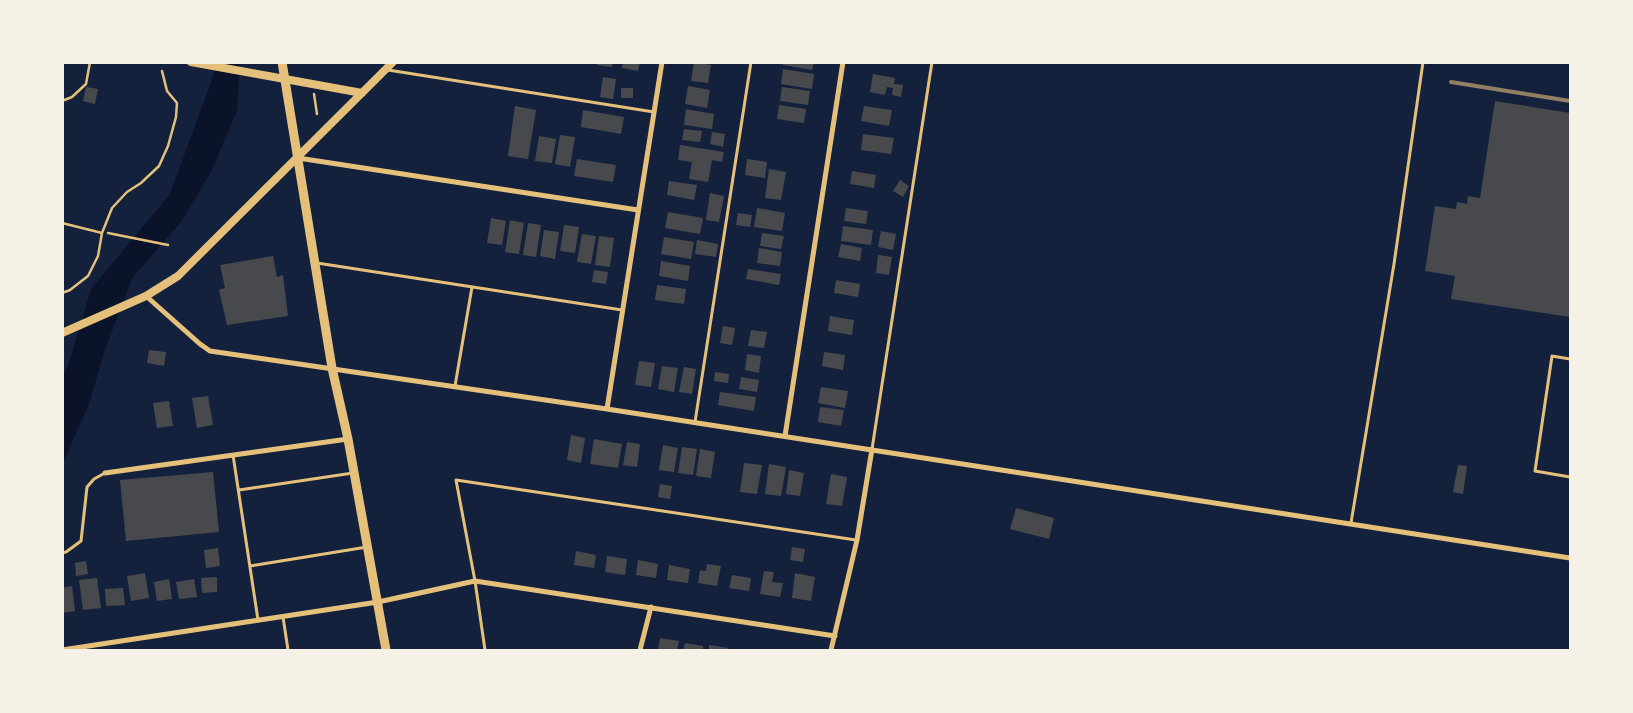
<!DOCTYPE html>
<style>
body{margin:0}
#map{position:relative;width:1633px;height:713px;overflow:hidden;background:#14213d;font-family:"IBM Plex Sans",sans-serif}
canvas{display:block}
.frame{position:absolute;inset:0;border:64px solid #f6f1e7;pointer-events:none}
</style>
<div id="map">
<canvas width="1633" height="713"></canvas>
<div class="frame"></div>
</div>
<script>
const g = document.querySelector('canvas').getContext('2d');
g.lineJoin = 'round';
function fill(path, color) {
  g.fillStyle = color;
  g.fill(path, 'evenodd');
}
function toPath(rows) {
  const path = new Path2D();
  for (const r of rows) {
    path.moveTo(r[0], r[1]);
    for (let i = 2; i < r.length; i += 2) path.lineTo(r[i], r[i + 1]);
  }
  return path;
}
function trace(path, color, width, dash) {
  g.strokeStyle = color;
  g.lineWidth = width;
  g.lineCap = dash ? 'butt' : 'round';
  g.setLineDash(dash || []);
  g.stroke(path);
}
const water = toPath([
 [217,63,240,63,237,111,212,170,182,221,132,278,105,350,89,404,63,463,63,375,68,366,91,289,170,194,211,82]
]);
const building = toPath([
 [597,62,613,62,612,67,597,65],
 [623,62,640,62,638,71,622,68],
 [694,62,711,65,708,83,691,81],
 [783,62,814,62,812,70,783,65],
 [783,69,814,74,812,89,781,84],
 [873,74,895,78,894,84,903,85,901,97,892,95,893,88,887,87,885,95,870,92],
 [603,77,616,79,613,99,600,97],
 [688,86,710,90,707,108,685,104],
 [86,87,98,89,95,104,83,101],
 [782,87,810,91,808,105,780,101],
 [621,88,633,88,633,98,621,98],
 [1495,101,1570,113,1570,317,1451,299,1455,276,1425,271,1435,206,1456,209,1457,202,1467,204,1468,196,1480,198],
 [779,105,806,109,804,123,777,119],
 [515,106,536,110,528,159,508,156],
 [864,106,892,110,889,126,861,121],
 [686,109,714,114,712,129,684,125],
 [583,110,624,117,621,134,581,127],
 [684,129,702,131,700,142,682,140],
 [712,132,725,134,723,147,710,144],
 [863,134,894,138,891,154,861,150],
 [560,135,575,137,570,167,555,164],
 [539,136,556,139,552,163,535,161],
 [680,145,724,152,722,162,712,160,708,182,689,179,692,162,678,160],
 [577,159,616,165,613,182,574,176],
 [747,159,767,162,765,178,745,175],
 [769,169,786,172,781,200,765,198],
 [852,171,876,175,874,188,850,184],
 [900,180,909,186,903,197,893,191],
 [669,181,697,185,694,200,667,195],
 [710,193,724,196,719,222,706,220],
 [757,208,785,213,782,231,754,227],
 [846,208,868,211,866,224,844,221],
 [668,212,703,218,700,234,665,228],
 [738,213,752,215,750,227,736,225],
 [491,218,506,221,502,245,487,243],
 [510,220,524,223,519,254,505,252],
 [528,223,541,225,536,257,523,255],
 [564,225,579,227,575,253,560,251],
 [843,226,873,230,871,245,841,241],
 [544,230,559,232,555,259,540,256],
 [881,231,896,234,893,250,878,247],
 [762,233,784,236,781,249,760,246],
 [582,234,596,236,591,264,577,262],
 [599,236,614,238,610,267,595,265],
 [664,237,694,242,691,259,661,254],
 [697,240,718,244,716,257,695,254],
 [841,244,862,248,860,261,838,257],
 [759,248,782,252,780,266,757,263],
 [878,255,892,257,889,275,876,273],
 [273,256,277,277,283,275,288,316,227,325,219,290,225,288,220,265],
 [661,261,690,266,688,281,659,276],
 [748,269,781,274,779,285,746,279],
 [594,270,608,272,606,284,592,282],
 [836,280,860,284,858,297,834,293],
 [657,285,686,289,684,304,655,300],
 [830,316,854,320,852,335,828,331],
 [723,326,735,328,732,345,720,343],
 [751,330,767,332,764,348,748,346],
 [149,350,166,352,164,366,147,363],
 [824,352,845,355,843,370,822,366],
 [747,354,761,356,759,373,745,370],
 [639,361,655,363,651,387,635,385],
 [662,366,678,368,674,392,658,389],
 [684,367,696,369,692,394,679,392],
 [715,372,729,374,728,383,714,381],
 [741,377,759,380,757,392,739,389],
 [821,387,848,391,845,408,818,403],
 [720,392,756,397,754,411,718,405],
 [208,396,213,425,197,428,192,398],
 [169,401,173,426,157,428,153,403],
 [820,407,844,410,841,426,818,422],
 [571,435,585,438,581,463,567,460],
 [594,439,622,444,618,468,590,464],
 [627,442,640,444,637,467,623,465],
 [663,445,678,448,674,472,659,470],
 [682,447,697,449,693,475,678,473],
 [700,449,715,452,711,478,696,476],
 [744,463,762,465,757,494,740,492],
 [769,464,786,467,781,496,765,494],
 [1458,465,1467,466,1463,494,1453,492],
 [789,470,804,473,800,496,786,494],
 [213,472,219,532,126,541,120,480],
 [831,474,847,477,842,506,826,504],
 [660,484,672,486,670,499,658,497],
 [1016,508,1054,518,1049,539,1010,529],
 [792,547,805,549,803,562,790,560],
 [218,548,220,566,206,568,204,550],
 [576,551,596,555,594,568,574,565],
 [607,556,627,559,625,575,605,572],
 [638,560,658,564,656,578,636,575],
 [86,561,88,574,76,576,75,563],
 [707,564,721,566,717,586,698,583,700,570,706,571],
 [669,565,690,569,688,583,667,580],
 [764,571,774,572,772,582,783,583,780,597,760,594],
 [145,573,149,598,131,601,127,576],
 [795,573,815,577,811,601,792,598],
 [732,575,751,578,749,591,729,588],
 [217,577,217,592,202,593,201,578],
 [97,578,101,608,83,610,79,580],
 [169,579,172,599,157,601,154,582],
 [194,579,197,597,179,599,176,582],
 [72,586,75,611,62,613,62,588],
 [123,588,125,605,106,606,105,589],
 [660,638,679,641,677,650,658,650],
 [685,643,703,646,703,650,683,650],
 [709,645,728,648,727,650,709,650]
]);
const path = toPath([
 [314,94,317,114],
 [62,101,72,97,86,84,90,62],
 [62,223,102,233],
 [108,233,168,245],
 [62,293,70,290,88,276,98,256,102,233,112,208,127,192,141,183,159,166,168,146,176,117,177,103,167,91,162,71]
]);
const service = toPath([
 [388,70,654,112],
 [317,263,622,310],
 [1570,359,1552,356,1535,471,1570,477],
 [455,386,472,287],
 [695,422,751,62],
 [872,449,932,62],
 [233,455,258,620],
 [239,490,353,473],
 [1351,523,1394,264,1423,62],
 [62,553,66,552,81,541,87,487,94,479,105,473],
 [250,566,367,547],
 [283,617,288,650],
 [485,650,475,581,456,480,856,540]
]);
const minor = toPath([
 [298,158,638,210],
 [146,296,200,344,210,351,607,409,1570,558],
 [607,409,662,62],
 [785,436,843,62],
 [105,473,348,439],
 [62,650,378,602,475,581,835,636],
 [640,650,651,607],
 [831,650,857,540,872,449]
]);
const tertiary = toPath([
 [191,62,362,93],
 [62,333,146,296,178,276,393,62]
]);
const secondary = toPath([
 [282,62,332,368,348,439,386,650]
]);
const rail = toPath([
 [1451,82,1570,101]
]);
fill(water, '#0b132b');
fill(building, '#48494c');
trace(path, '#e5c07b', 2.5);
trace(service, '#e5c07b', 3);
trace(minor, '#e5c07b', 5);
trace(tertiary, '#e5c07b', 8);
trace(secondary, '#e5c07b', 9);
trace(rail, '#918062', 4);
</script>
